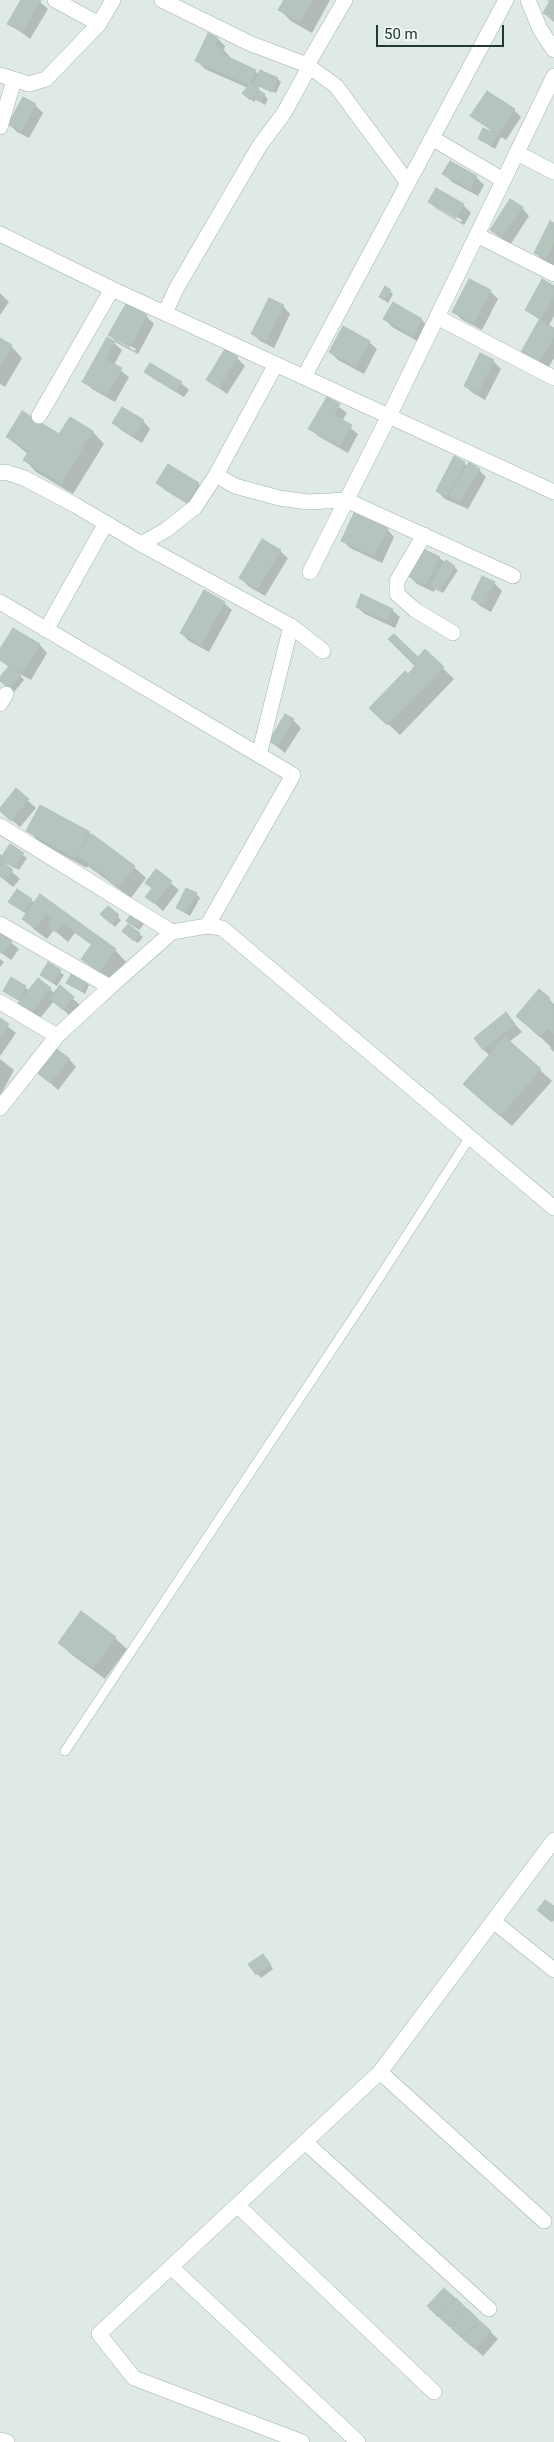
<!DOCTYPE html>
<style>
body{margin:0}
#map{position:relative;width:554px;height:2442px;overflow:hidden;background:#dfeae4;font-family:Roboto,sans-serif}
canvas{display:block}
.scale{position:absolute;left:376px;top:25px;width:128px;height:22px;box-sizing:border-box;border:2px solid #213931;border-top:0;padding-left:6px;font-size:15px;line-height:18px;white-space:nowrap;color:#213931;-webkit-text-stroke:4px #eff7f2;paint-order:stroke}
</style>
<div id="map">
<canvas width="554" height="2442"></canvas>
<div class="scale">50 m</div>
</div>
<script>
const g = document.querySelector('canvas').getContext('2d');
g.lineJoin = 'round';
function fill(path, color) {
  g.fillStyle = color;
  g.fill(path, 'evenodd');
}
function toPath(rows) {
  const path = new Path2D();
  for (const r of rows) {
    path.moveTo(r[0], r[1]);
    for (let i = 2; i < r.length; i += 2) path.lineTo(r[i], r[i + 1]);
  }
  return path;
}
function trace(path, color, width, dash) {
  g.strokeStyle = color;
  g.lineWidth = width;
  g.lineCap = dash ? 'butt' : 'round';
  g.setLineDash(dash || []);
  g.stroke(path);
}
const shadow = toPath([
 [22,0,38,0,48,9,30,39,9,23],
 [285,0,330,0,312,33,291,21,280,10],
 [548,0,554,0,554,22,544,13,550,3],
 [218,39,225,46,224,50,231,58,230,60,255,71,259,75,277,79,281,82,276,93,259,85,258,89,268,99,265,105,256,99,254,102,248,97,248,88,205,69,197,61],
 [35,105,43,113,29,138,17,132,9,124],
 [514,110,521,117,506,140,501,137,495,149,479,139,492,131,472,116],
 [444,174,476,177,484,185,478,196,452,182],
 [436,190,463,205,471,213,464,225,437,209,430,202],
 [437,205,462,220,461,222,437,208],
 [522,208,529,216,510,245,491,230],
 [554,224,554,266,543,260,535,253],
 [554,288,554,316,548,327,554,330,554,358,547,370,530,360,522,352,540,320,527,310],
 [390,291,393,294,388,303,381,297],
 [490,291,498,299,482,330,461,319,454,311],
 [0,293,9,302,0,315],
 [393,304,422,320,429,328,421,343,392,327,385,319],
 [283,306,290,314,274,348,260,341,253,334],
 [146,316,154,324,138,354,117,343,109,335],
 [117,339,136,349,135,351,117,341],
 [0,340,11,346,22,358,5,387,0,384],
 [369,342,377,349,364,374,338,360,330,352],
 [114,343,122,350,114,365,129,377,115,402,92,389,84,381],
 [481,355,493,361,501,369,485,400,473,393,465,386],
 [237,358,245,366,227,394,208,380],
 [146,372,181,383,189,390,184,397,154,379],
 [327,398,347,413,342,421,358,434,348,453,318,436,310,428],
 [71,419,93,432,104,444,73,494,36,472,25,460,28,454,7,437,60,436],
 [143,421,150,429,142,443,121,430,114,423],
 [455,458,468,466,479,470,486,477,468,509,445,499,437,491],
 [168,465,198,484,206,492,195,509,165,490,157,483],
 [387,529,394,537,382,563,350,548,342,540],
 [280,551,288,558,265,596,248,586,241,578],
 [439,558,458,570,443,593,435,588,434,592,417,584,409,576],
 [494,583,502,591,491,612,480,606,472,598],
 [224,603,232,610,209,652,189,641,181,633],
 [357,607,392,610,400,617,395,628,365,614],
 [13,629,40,645,47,653,31,680,18,673,24,680,14,692,0,680,9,667,0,660,0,652],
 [425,651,454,679,400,735,371,708,417,666,418,659],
 [293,720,301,728,285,753,270,741],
 [16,790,36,808,20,827,8,817],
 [28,830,89,833,134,867,146,878,131,898,88,866,87,868,39,842],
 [10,846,27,858,19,870,6,862,4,865,20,879,13,887,0,876,0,854,3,857],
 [156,871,179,890,163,911,147,897,153,889],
 [17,890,35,903,40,896,115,950,126,962,111,982,83,959,93,946,75,933,68,942,54,930,47,939,35,930,24,919,27,914,13,905],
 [196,894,200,898,190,916,177,908],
 [108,907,121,920,115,927,102,914],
 [140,921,144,924,139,930,131,924],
 [0,934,19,949,11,960,0,952],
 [139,934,143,937,138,943,127,935],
 [0,959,4,962,0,967],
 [48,964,64,975,57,986,41,975],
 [12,978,30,991,50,989,54,993,60,987,81,1006,71,1017,54,1001,37,1022,21,1002,4,991],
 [86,982,89,985,85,994,68,983],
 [540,991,554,1004,554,1052,550,1048,551,1047,518,1016],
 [506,1014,522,1032,509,1042,552,1081,512,1126,476,1095,490,1056,483,1049],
 [0,1020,16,1033,0,1056],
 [0,1059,14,1070,1,1094,0,1093],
 [69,1059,76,1067,58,1090,37,1071],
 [115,1638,127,1649,105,1679,71,1654,59,1643],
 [266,1959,273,1969,261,1978,250,1964],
 [444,2289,498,2339,483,2356,436,2314]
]);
const building = toPath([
 [21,0,41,0,22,32,7,24,21,0],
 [284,0,313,0,300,22,278,10,284,0],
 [548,0,554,0,554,19,543,13,550,1,548,0],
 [208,33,218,38,215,45,224,49,222,54,256,70,249,85,195,61,208,33],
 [260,70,278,78,272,92,254,84,260,70],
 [251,83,259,89,250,100,242,93,251,83],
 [258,90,265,94,261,102,254,99,258,90],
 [487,91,515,109,498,134,470,116,487,91],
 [23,97,36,104,21,132,8,124,23,97],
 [483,128,497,134,492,146,478,139,483,128],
 [450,161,477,176,470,189,442,174,450,161],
 [436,188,464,204,456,218,428,202,436,188],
 [510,199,523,207,502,238,490,230,510,199],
 [550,221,554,223,554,243,546,259,534,253,550,221],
 [469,279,491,290,474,323,452,312,469,279],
 [542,279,554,286,554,295,541,319,525,310,542,279],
 [385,286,391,290,384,300,379,297,385,286],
 [269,298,284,305,266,341,251,334,269,298],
 [393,302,422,319,413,336,383,319,393,302],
 [126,304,147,315,130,347,108,335,126,304],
 [539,320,554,328,554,337,539,363,521,352,539,320],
 [343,326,370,341,356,367,329,352,343,326],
 [107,337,115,342,105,359,122,368,107,395,82,382,107,337],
 [0,338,12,345,0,365,0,338],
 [225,349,238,357,219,388,206,380,225,349],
 [480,353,494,360,478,393,464,386,480,353],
 [150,363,182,382,176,391,144,372,150,363],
 [327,397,340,404,334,415,352,425,340,446,308,429,327,397],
 [122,407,144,420,134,436,112,423,122,407],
 [22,411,59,434,70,417,93,431,61,483,23,460,29,451,6,437,22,411],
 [454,456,465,462,447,497,436,491,454,456],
 [469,462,480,469,460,502,449,496,469,462],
 [168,464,199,483,187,503,156,483,168,464],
 [354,513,388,528,374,556,341,541,354,513],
 [262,539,281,550,257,589,239,578,262,539],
 [421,548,440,557,426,585,408,576,421,548],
 [446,560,455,566,439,591,430,585,446,560],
 [482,576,495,582,483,605,471,599,482,576],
 [204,590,225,602,201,645,180,633,204,590],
 [361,594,393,609,387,621,356,607,361,594],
 [13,628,40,644,23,673,0,660,0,649,13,628],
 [394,634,418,657,425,649,444,667,387,725,369,708,405,671,408,674,415,666,388,639,394,634],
 [9,666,21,675,10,689,0,681,0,677,9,666],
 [285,714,294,719,277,746,269,741,285,714],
 [16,788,29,799,11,821,0,811,0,808,16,788],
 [40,805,90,832,75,858,26,831,40,805],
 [92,834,135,866,119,887,77,855,92,834],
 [10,844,24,853,15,868,0,859,10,844],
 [0,859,13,870,5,880,0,876,0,859],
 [156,869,172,881,155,904,145,897,152,888,145,883,156,869],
 [186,888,197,893,186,913,176,908,186,888],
 [17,889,32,899,24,912,8,902,17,889],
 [40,894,116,949,99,972,81,959,92,944,63,923,56,932,48,926,53,918,47,913,35,928,22,919,40,894],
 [108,906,119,915,111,924,100,914,108,906],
 [132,913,141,920,135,927,126,921,132,913],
 [128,924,140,933,134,941,122,931,128,924],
 [0,932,12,941,3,954,0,952,0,932],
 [48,962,61,970,53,983,40,975,48,962],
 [72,973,87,981,81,991,66,983,72,973],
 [11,977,26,986,18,1000,3,991,11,977],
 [38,978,51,988,29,1016,16,1006,38,978],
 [60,985,74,997,63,1010,49,998,60,985],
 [539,989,550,998,548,1001,554,1006,554,1034,548,1028,540,1037,516,1016,539,989],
 [506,1012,515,1024,483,1050,474,1038,506,1012],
 [0,1018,9,1024,0,1037,0,1018],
 [505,1037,541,1069,500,1116,463,1084,505,1037],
 [54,1047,70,1059,50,1083,35,1071,54,1047],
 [81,1611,116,1637,93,1668,58,1643,81,1611],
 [545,1900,554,1906,554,1919,552,1922,537,1910,545,1900],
 [263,1954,271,1965,256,1975,248,1964,263,1954],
 [444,2288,455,2298,438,2317,427,2306,444,2288],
 [456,2298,467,2309,450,2327,439,2317,456,2298],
 [468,2309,479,2320,462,2338,451,2328,468,2309],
 [480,2321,491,2331,475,2349,463,2339,480,2321]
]);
const lane = toPath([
 [65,1751,361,1306,470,1137]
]);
const street = toPath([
 [55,0,99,24],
 [162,0,249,43,307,65,336,86,408,183],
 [528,0,540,29,554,50],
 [0,75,29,84,46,79,99,24,113,0],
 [0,127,14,80],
 [432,138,503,180],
 [517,153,554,172],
 [0,234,112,289,554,492],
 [477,235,554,274],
 [165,313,176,289,260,145,284,113,306,73,307,65,345,0],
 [437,317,554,378],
 [304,377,506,0],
 [39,416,112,289],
 [0,473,5,472,24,478,75,505,141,544,291,626,323,651],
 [216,475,235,486,279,498,308,502,346,500,513,576],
 [424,535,397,581,397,594,415,610,453,633],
 [141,544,166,530,195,507,216,475,276,364],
 [310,572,389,416,554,76],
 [0,602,293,775,207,926,172,932,0,826],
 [46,630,106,523],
 [0,704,6,694],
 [259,755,291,626],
 [0,924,110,987,172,932],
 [207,926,222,928,554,1208],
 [0,1002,57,1036],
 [0,1108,57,1036,110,987],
 [493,1921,554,1970],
 [380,2072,544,2221],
 [305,2142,489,2309],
 [237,2205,434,2392],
 [171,2267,358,2442],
 [0,2440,7,2442],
 [302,2442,134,2378,99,2334,380,2072,554,1840]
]);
fill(shadow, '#0003');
fill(building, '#b5c4bd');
trace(building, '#b2c3bb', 1);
trace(lane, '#a2b1ab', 10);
trace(street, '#a2b1ab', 16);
trace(lane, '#fff', 9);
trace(street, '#fff', 15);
</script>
